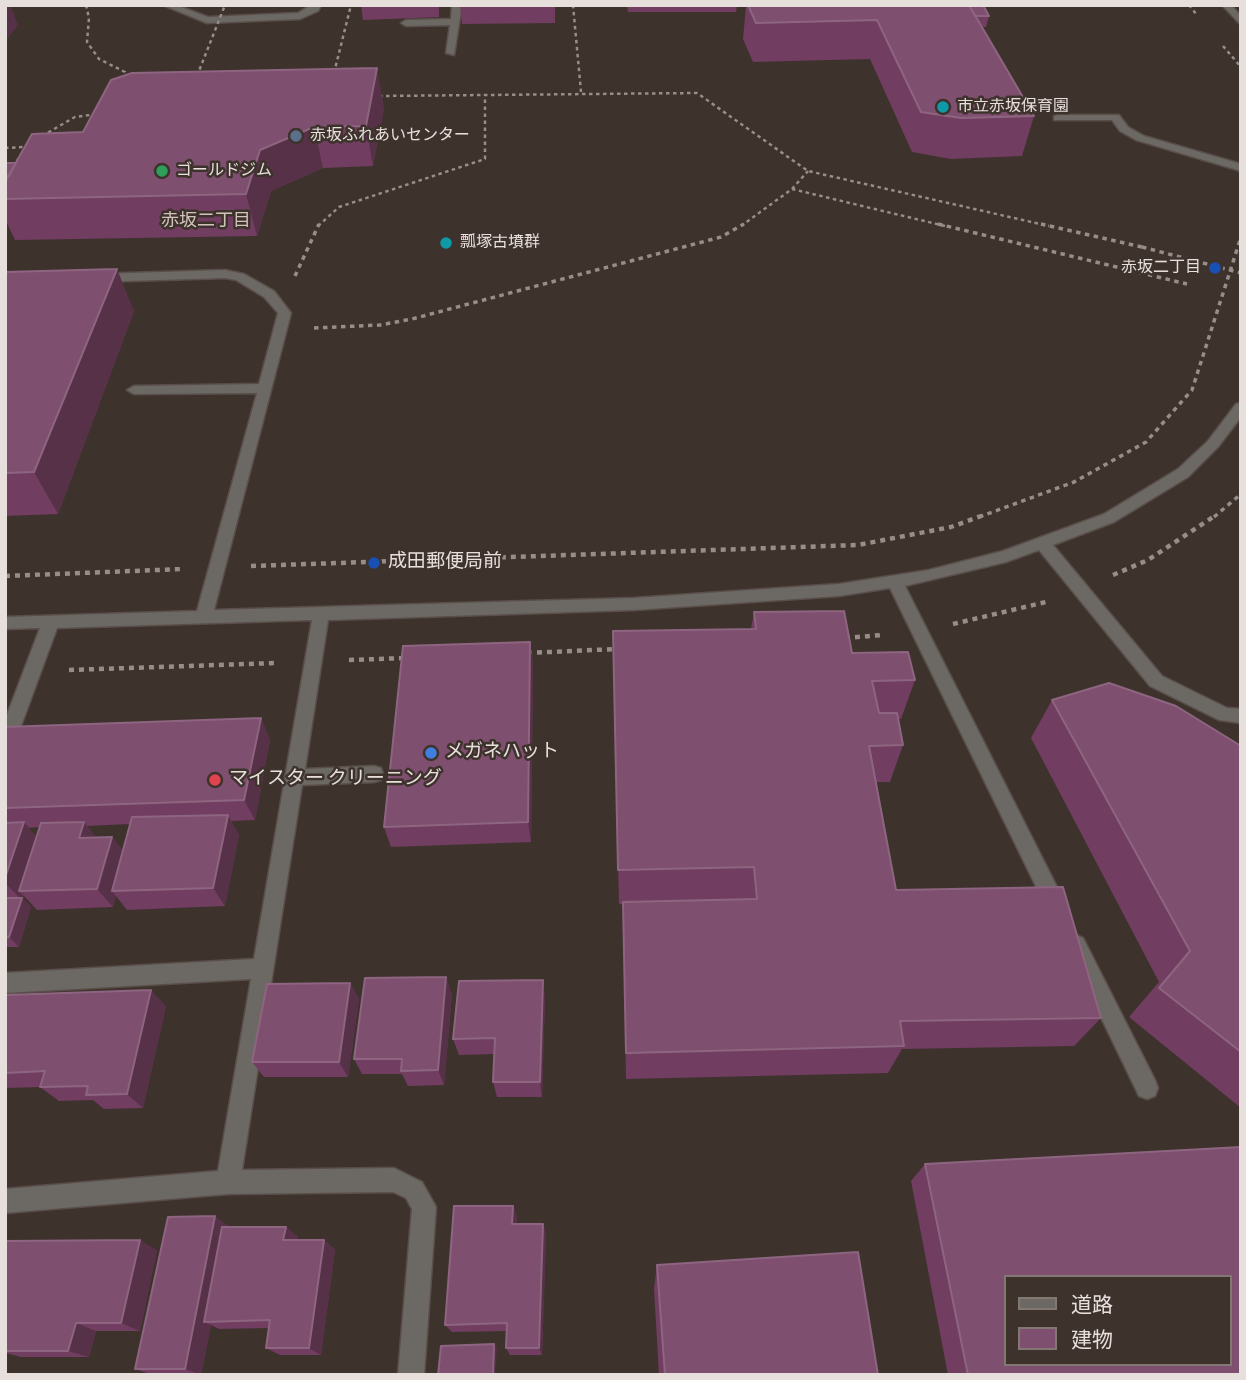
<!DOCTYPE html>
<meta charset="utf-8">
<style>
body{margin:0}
#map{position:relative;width:1246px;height:1380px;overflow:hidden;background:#3e322d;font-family:"Source Sans 3","Noto Sans JP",sans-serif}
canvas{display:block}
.frame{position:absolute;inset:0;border:7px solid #e7dfdc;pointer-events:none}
.legend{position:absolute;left:1004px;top:1275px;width:228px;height:91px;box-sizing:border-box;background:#3e322d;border:2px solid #827773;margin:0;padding:9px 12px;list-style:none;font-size:21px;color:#e7dfdc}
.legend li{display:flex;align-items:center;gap:14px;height:35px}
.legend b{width:35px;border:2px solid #827773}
</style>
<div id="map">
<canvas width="1246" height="1380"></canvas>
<div class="frame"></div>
<ul class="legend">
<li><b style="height:9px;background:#6c6863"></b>道路</li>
<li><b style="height:19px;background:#7e4f6e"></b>建物</li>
</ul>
</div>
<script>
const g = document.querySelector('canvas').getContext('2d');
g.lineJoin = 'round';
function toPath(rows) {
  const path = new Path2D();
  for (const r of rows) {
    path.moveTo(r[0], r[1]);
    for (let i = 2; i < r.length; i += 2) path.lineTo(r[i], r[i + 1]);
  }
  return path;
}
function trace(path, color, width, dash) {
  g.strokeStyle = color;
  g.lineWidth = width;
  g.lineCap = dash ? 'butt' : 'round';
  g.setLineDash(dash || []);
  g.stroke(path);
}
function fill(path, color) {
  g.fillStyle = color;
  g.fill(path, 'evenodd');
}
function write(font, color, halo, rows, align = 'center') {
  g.font = font + ' "Source Sans 3","Noto Sans JP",sans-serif';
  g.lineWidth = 5;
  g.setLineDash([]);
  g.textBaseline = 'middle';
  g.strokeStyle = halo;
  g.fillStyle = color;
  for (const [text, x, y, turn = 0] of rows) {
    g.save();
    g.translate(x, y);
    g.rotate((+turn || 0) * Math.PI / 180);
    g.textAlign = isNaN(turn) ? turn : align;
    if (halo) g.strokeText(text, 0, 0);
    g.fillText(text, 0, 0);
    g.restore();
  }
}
const pathFar2 = toPath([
 [86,5,89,18,87,42,99,59,125,72,126,78],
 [573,5,581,92],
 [1189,5,1197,15],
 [1223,46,1241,67],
 [334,73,351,5],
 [379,96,697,93,808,171,1049,226],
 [42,136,75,117,98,114],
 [5,148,24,147],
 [5,178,29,144],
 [792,189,945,226],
 [318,226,339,207,485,159,485,94],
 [741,226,792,189,808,171]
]);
const pathFar1 = toPath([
 [938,224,1187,284],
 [1041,224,1142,247],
 [295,276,319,224],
 [314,328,380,325,412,319,721,237,744,224],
 [979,517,1074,482,1146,442,1192,390,1241,237],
 [1214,517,1241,494]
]);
const path = toPath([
 [251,566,858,545,951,527,984,515],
 [1113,575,1148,560,1216,515],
 [5,576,183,569],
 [953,624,1046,602],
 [845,638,882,635],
 [527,653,616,649],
 [349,660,407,658],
 [69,670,277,663]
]);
const minor = toPath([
 [163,5,176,5,208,17,298,13,311,5,321,5,318,11,300,19,207,23,163,5],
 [452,5,462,5,454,55,446,53,450,25,406,26,401,23,406,20,451,19,452,5],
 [1222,5,1231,5,1241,16,1241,25,1222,5],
 [1058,115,1119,115,1128,127,1144,136,1241,164,1241,171,1136,140,1120,131,1112,120,1054,120,1054,116,1058,115],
 [225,270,244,274,274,291,291,313,214,610,634,598,839,584,929,570,1003,551,1104,514,1178,469,1208,441,1236,404,1241,403,1241,417,1218,447,1188,477,1114,522,1053,545,1162,676,1227,708,1241,709,1241,723,1219,720,1150,686,1039,550,1006,562,905,586,1064,901,1067,908,1064,915,1057,917,1050,915,890,588,839,596,634,610,328,620,305,769,374,766,381,768,383,774,381,780,374,782,302,785,242,1170,394,1168,422,1182,436,1207,424,1375,398,1375,412,1209,406,1198,393,1192,228,1194,5,1213,5,1189,218,1171,251,979,5,993,5,973,254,959,312,620,57,628,21,726,18,731,12,733,6,731,5,720,40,628,5,629,5,617,197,611,257,393,134,394,127,390,134,386,259,384,278,313,264,297,236,280,225,278,96,282,90,278,96,274,225,270],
 [1076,935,1083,938,1155,1080,1158,1088,1155,1096,1147,1099,1139,1096,1066,945,1069,938,1076,935]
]);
const pathBridgeFar1 = toPath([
 [197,76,225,5]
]);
const pathBridge = toPath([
 [1142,247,1241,273]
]);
const wall = toPath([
 [361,5,439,5,439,17,363,20],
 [460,5,555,5,555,23,462,24],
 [627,5,737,5,736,12,628,12],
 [740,5,983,5,989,16,986,27,981,27,1034,116,1022,156,951,159,912,152,870,59,753,62,743,39,746,6],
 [384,108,373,166,323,168,271,191,257,236,15,240,5,219,5,163,16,163,83,132],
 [5,272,134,311,58,514,5,516],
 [754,612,915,680,901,719,898,719,903,745,890,782,876,782,896,890,1101,1018,1074,1046,902,1049,888,1073,626,1079,623,904,619,904,613,631,751,629],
 [530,642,533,664,531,842,391,847,384,827],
 [1052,700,1241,746,1241,1108,1129,1017,1159,982,1031,738],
 [261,718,270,740,255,820,231,821,239,835,225,906,127,910,116,896,113,907,37,910,24,896,23,899,31,907,19,947,5,947,5,727],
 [130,824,123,851,112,837,96,838,87,826],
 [39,827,36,837,28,828],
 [350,983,359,999,348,1077,264,1077,252,1062],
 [452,994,444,1085,408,1086,402,1074,362,1074,354,1059],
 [6,995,166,1006,143,1108,104,1109,93,1100,59,1101,40,1087,5,1088],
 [545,996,542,1097,497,1097,493,1082,495,1054,459,1055,453,1039],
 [925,1164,1241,1375,948,1375,911,1181],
 [513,1206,517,1217,516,1224,543,1224,546,1234,542,1355,510,1355,506,1348,507,1331,452,1332,445,1325],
 [229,1227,286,1227,298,1237,297,1240,324,1240,335,1250,321,1355,280,1355,266,1348,269,1328,219,1329,211,1325,201,1375,153,1375,135,1369],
 [5,1241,157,1250,140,1331,96,1331,89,1357,21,1357,5,1353],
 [657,1265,878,1375,659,1375,654,1289]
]);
const shadedWall = toPath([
 [5,5,10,5,18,25,5,42],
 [377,68,384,108,373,166,366,126],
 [314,127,323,168,271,191,257,236,246,194,260,150],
 [117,269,134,311,58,514,34,472],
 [530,642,533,664,531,842,528,822],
 [261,718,270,740,255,820,244,800],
 [228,815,239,835,225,906,213,888],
 [24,822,41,842,19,891,24,896,23,899,31,907,19,947,9,937,21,899,5,883,5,878],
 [84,822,99,841,79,838],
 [112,837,127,856,112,891,116,896,113,907,97,889],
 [446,977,452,994,444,1085,438,1070],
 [543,980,545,996,542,1097,540,1082],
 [350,983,359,999,348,1077,339,1062],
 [151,990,166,1006,143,1108,127,1094],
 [513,1206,517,1217,516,1234,512,1224],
 [215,1216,230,1227,204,1322,211,1325,201,1375,185,1369],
 [543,1224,546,1234,542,1355,539,1348],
 [286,1227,298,1237,296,1250,283,1240],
 [140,1240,157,1250,140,1331,121,1323],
 [324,1240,335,1250,321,1355,309,1348],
 [76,1323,96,1331,89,1357,68,1351],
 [494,1344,497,1347,495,1375,493,1375]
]);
const building = toPath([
 [748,5,969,5,1034,116,961,118,921,112,877,20,756,23,748,5],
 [969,5,983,5,989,16,975,16,969,5],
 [377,68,366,126,314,127,260,150,246,194,5,199,5,182,32,134,83,132,111,80,132,73,377,68],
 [5,163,16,163,9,176,5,176,5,163],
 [117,269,34,472,5,473,5,272,117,269],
 [844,611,852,653,908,652,915,680,872,681,879,713,897,713,903,745,869,746,896,890,1063,887,1101,1018,900,1021,904,1046,626,1053,623,902,757,899,754,867,618,870,613,631,756,629,754,612,844,611],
 [530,642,528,822,384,827,403,646,530,642],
 [1109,683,1176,706,1241,746,1241,1052,1159,988,1190,951,1052,700,1109,683],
 [261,718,244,800,5,808,5,727,261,718],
 [228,815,213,888,112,891,132,817,228,815],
 [24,822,5,878,5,823,24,822],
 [84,822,79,838,112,837,97,889,19,891,41,823,84,822],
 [5,898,22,898,9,937,5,938,5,898],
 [446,977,438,1070,401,1071,402,1059,354,1059,365,978,446,977],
 [543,980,540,1082,493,1082,495,1038,453,1039,459,981,543,980],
 [350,983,339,1062,252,1062,267,984,350,983],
 [151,990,127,1094,86,1095,88,1086,40,1087,45,1071,5,1073,6,995,151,990],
 [1241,1147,1241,1375,968,1375,925,1164,1241,1147],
 [1006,1277,1230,1277,1230,1364,1006,1364,1006,1277],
 [454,1206,513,1206,512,1224,543,1224,539,1348,506,1348,507,1323,445,1325,454,1206],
 [215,1216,185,1369,135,1369,168,1217,215,1216],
 [222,1227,286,1227,283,1240,324,1240,309,1348,266,1348,270,1320,204,1322,222,1227],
 [140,1240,121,1323,76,1323,68,1351,5,1351,5,1241,140,1240],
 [858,1252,878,1375,665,1375,657,1265,858,1252],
 [494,1344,493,1375,438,1375,441,1346,494,1344]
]);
const markers = [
 [943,107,7,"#0f9aa8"],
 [296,136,7,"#5c6f8a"],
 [162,171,7,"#2e9e5b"],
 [446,243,7,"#0f9aa8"],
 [1215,268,7,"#1a4fb4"],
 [374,563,7,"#1a4fb4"],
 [431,753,7,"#3f7fe0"],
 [215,780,7,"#e0444e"]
];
const farPoinames = [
 ["市立赤坂保育園",957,107],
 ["赤坂ふれあいセンター",310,136],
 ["ゴールドジム",176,171],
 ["瓢塚古墳群",460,243],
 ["赤坂二丁目",1201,268,"right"]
];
const farNeighbourhoodnames = [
 ["赤坂二丁目",206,222]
];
const poiNames = [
 ["成田郵便局前",388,563],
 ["メガネハット",445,753],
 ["マイスター クリーニング",229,780]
];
trace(minor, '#594e49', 3);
trace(pathFar2, '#978d89', 2.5, [3.5, 3.5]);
trace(pathFar1, '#978d89', 3.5, [4.5, 4.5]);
trace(path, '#978d89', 4.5, [5, 5]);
fill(minor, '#6c6863');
trace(pathBridgeFar1, '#978d89', 2.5, [3.5, 3.5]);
trace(pathBridge, '#978d89', 3.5, [4.5, 4.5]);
fill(wall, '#713d61');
fill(shadedWall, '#573147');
fill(building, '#7e4f6e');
trace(building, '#8e6580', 2);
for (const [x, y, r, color] of markers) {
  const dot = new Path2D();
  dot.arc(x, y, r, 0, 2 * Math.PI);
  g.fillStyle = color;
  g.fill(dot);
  trace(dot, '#3e322d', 2.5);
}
write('16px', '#e7dfdc', '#3e322d', farPoinames, 'left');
write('18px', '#d2c2bc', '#3e322d', farNeighbourhoodnames);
write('19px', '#e7dfdc', '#3e322d', poiNames, 'left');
</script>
